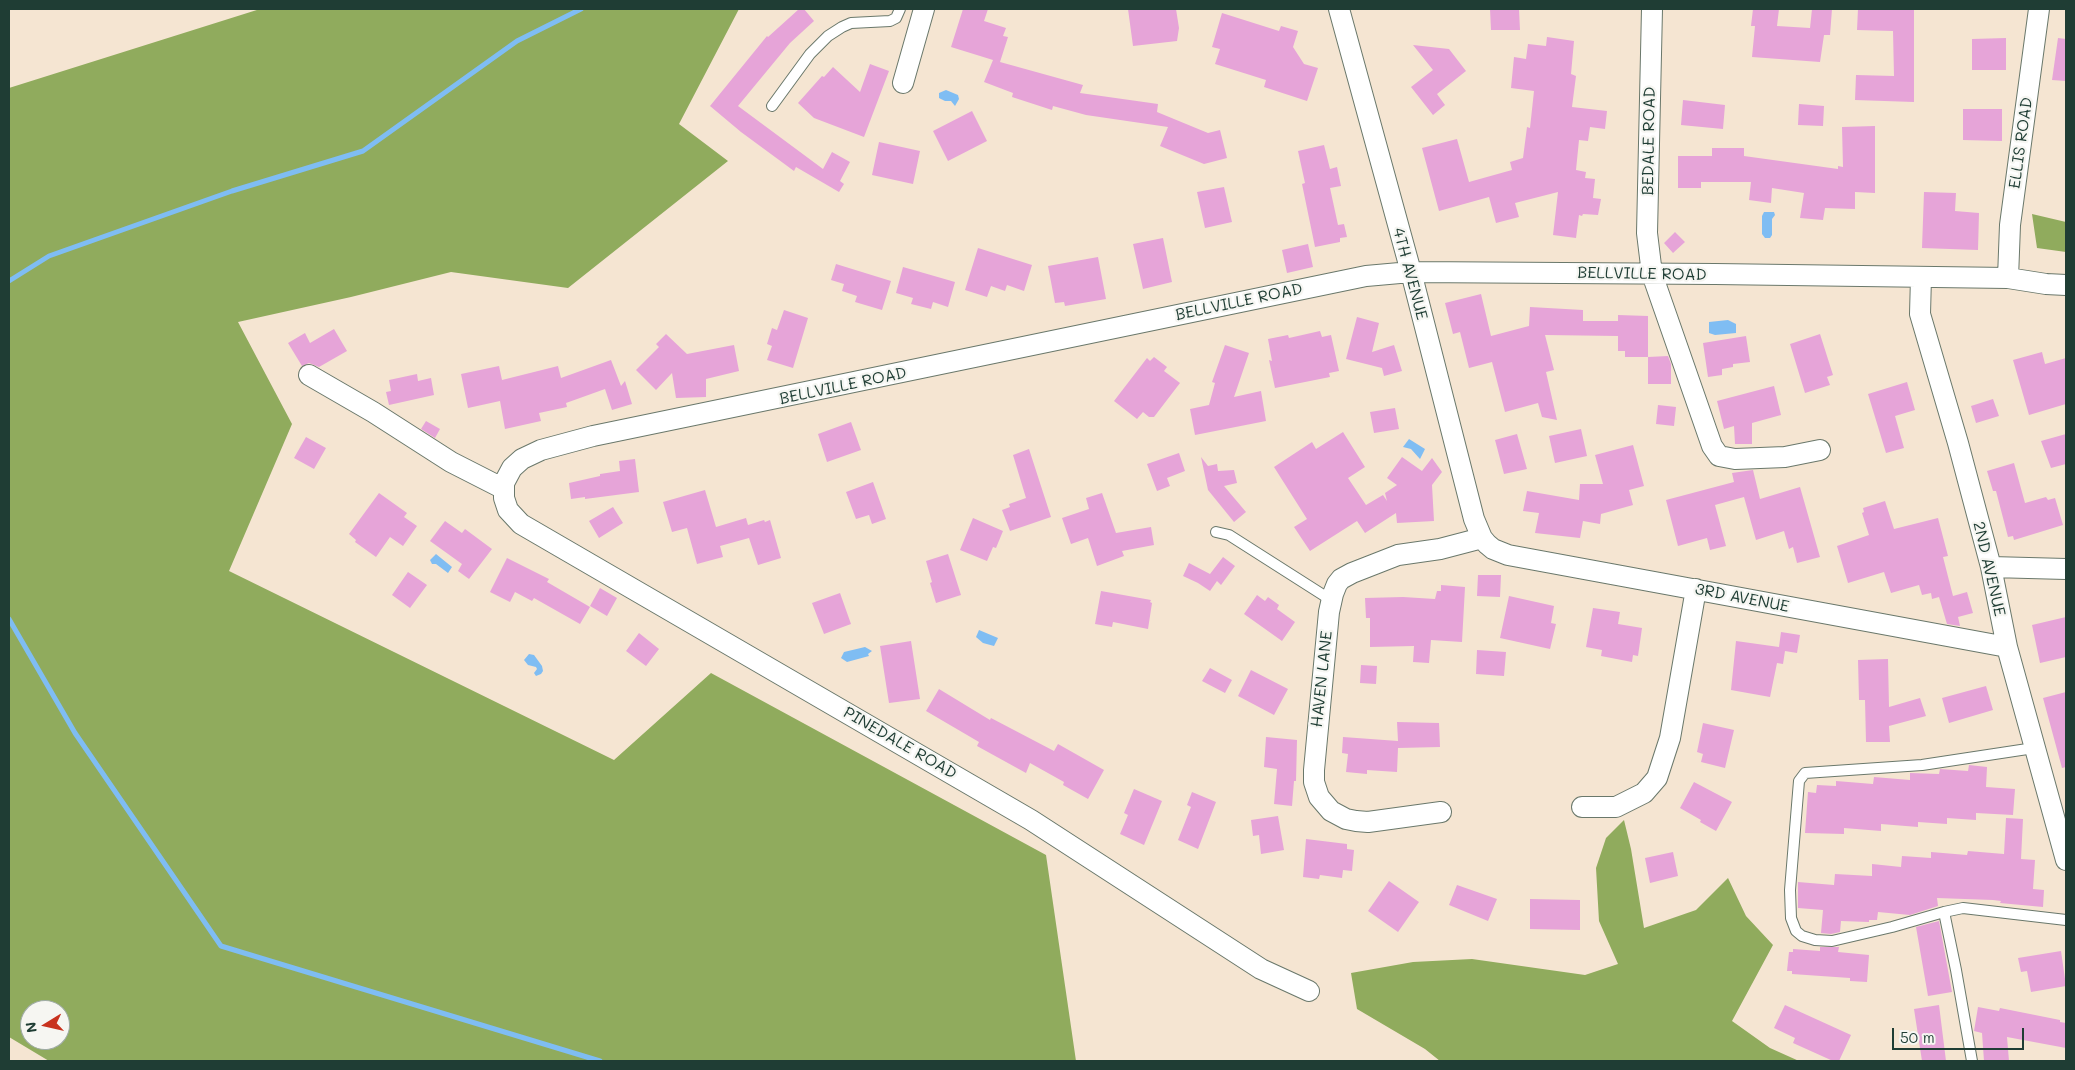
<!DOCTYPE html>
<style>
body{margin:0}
#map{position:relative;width:2075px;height:1070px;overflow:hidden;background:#f5e5d2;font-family:Mali,sans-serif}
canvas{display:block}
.frame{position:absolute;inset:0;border:10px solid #1f3d34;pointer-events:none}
.north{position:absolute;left:20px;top:1000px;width:50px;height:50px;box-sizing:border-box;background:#f6f6f2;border:1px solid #a0aca6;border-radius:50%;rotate:261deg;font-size:14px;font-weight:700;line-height:20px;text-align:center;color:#1f3d34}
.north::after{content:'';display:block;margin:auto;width:18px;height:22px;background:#c8321e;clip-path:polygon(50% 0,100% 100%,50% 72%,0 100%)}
.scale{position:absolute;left:1892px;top:1028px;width:132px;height:22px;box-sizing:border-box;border:2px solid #1f3d34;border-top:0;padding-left:6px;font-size:15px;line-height:18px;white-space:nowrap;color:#1f3d34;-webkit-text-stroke:4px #f6f6f2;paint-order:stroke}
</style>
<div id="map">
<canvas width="2075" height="1070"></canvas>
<div class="frame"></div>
<div class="north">N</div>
<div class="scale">50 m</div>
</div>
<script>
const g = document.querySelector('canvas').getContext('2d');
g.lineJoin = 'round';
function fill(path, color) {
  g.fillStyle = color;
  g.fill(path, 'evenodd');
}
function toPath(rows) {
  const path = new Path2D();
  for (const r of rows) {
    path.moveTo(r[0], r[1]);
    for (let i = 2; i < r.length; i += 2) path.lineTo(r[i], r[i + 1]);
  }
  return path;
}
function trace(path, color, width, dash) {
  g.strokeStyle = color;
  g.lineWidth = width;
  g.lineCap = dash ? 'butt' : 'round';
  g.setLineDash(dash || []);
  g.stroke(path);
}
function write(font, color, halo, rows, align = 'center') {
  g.font = font + ' Mali,sans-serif';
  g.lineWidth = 4.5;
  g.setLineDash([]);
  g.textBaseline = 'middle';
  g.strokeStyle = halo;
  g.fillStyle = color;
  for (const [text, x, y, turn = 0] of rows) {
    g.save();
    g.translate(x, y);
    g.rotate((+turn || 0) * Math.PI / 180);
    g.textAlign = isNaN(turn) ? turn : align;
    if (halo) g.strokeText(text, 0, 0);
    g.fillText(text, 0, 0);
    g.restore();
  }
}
const forest = toPath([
 [260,9,739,9,679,124,728,161,568,288,451,272,351,297,238,322,292,424,229,571,614,760,711,673,1046,855,1076,1061,49,1061,9,1037,9,88],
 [30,1010,60,1010,60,1040,30,1040],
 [2032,214,2066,222,2066,252,2037,248],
 [1624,820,1631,849,1644,928,1696,910,1728,878,1746,916,1773,945,1732,1021,1770,1048,1799,1061,1440,1061,1425,1049,1357,1009,1351,973,1413,962,1472,959,1585,975,1618,964,1599,921,1596,868,1606,838]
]);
const water = toPath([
 [946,90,958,95,959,99,955,106,951,101,945,101,939,98,939,93],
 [1764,212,1774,212,1775,215,1772,219,1772,235,1770,238,1765,238,1762,234,1762,216],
 [1728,320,1736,324,1736,333,1715,335,1709,333,1709,322],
 [1409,439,1425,449,1420,459,1411,449,1403,447],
 [436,554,452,567,448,573,436,564,432,564,430,560],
 [979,630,998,638,994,646,983,643,976,637],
 [865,647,872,651,868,654,869,656,847,662,841,658,844,652],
 [529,654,534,655,542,666,543,671,541,674,536,676,534,673,537,669,536,667,528,665,524,660]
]);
const stream = toPath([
 [9,281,49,256,232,191,363,151,517,41,581,9],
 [9,619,75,733,221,946,600,1061]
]);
const building = toPath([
 [799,9,804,9,814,21,790,43,738,106,823,169,832,152,850,162,840,181,844,184,839,192,796,167,794,171,741,132,710,106,767,36,768,37],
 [963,9,988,9,984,21,1006,28,1003,36,1008,37,1000,62,1083,85,1080,93,1158,104,1157,112,1208,133,1220,130,1227,158,1204,164,1160,146,1168,127,1086,115,1053,106,1052,110,1012,97,1013,93,984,82,993,60,951,47],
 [1128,9,1176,9,1179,28,1177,41,1133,46],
 [1490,9,1519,9,1520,30,1491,30],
 [1753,9,1779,9,1777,26,1810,28,1812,9,1832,9,1830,35,1824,35,1820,62,1752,57,1755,26,1751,26],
 [1858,9,1914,9,1914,102,1855,100,1856,75,1894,76,1893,31,1857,30],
 [1222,13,1279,31,1281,26,1298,31,1293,47,1304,64,1318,68,1307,101,1264,87,1266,80,1215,64,1220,49,1212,47],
 [1547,37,1574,41,1571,74,1576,76,1572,107,1607,111,1605,129,1590,127,1588,141,1579,140,1576,170,1586,172,1585,178,1595,179,1593,198,1601,199,1598,215,1583,214,1582,216,1579,215,1576,238,1553,235,1558,192,1515,203,1519,217,1496,223,1489,197,1439,211,1422,148,1457,139,1469,182,1512,170,1510,162,1523,158,1527,127,1530,128,1534,91,1511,88,1514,57,1526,59,1528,44,1546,46],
 [2006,38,2006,70,1972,70,1972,39],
 [2058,38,2066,39,2066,81,2052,80],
 [1413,45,1449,49,1466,71,1437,94,1445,105,1433,115,1411,87,1433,70],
 [870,64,889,71,864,137,814,118,798,103,822,76,824,77,833,67,860,92],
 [1683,100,1725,105,1723,129,1681,125],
 [1799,104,1824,106,1823,126,1798,125],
 [1963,109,2002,109,2002,141,1963,140],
 [972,111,987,141,948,161,933,131],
 [1875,126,1875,193,1855,192,1855,209,1825,208,1823,220,1800,218,1804,193,1772,188,1771,203,1749,200,1751,182,1701,182,1701,188,1678,188,1678,156,1712,156,1712,148,1744,148,1744,156,1838,169,1838,166,1843,167,1842,127],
 [879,142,920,151,913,184,872,175],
 [1324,145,1330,169,1337,167,1341,186,1330,188,1338,225,1344,224,1347,237,1340,238,1340,242,1315,247,1302,184,1305,183,1298,151],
 [1224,187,1232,222,1205,228,1197,192],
 [1924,192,1956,193,1955,211,1979,213,1978,250,1922,248],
 [1675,232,1685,242,1673,253,1664,243],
 [1163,238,1172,282,1143,289,1133,244],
 [1308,244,1313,267,1287,273,1282,250],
 [978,248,1032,265,1024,291,1007,285,1005,291,991,286,987,297,965,290],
 [1098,257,1106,299,1065,306,1064,302,1055,303,1048,266],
 [836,264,891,281,882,310,855,302,857,296,842,291,844,284,831,280],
 [903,267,955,282,948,307,933,302,931,309,911,304,913,298,896,293],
 [1481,294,1491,336,1529,326,1530,307,1583,310,1583,321,1618,321,1618,315,1648,316,1648,357,1668,356,1671,364,1671,384,1648,384,1648,357,1625,357,1625,351,1618,351,1618,336,1545,335,1554,370,1546,372,1557,420,1542,417,1538,403,1505,412,1492,362,1469,368,1460,332,1453,334,1445,303],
 [784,310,808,318,793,368,767,360,772,346,767,344,772,328,777,330],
 [1357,317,1379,323,1372,352,1394,345,1402,371,1384,376,1382,368,1346,359],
 [334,329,347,351,319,367,309,363,302,366,288,343,305,333,310,343],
 [1320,331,1322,337,1331,335,1339,371,1329,373,1330,377,1275,388,1269,360,1272,361,1268,339,1288,335,1289,338],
 [666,334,687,354,734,345,739,371,706,379,706,397,676,398,672,373,656,390,636,370,659,347,656,344],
 [1820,334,1833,375,1827,377,1830,385,1805,393,1790,344],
 [1746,336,1750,362,1733,364,1733,367,1722,369,1722,375,1708,377,1703,343],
 [1225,345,1249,353,1234,397,1261,391,1266,421,1195,435,1190,409,1209,405,1215,383,1212,382],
 [2042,352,2045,364,2066,358,2066,404,2029,415,2013,360],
 [1154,357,1167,367,1164,371,1180,383,1154,417,1149,417,1143,412,1137,419,1114,401,1147,358,1150,361],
 [611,360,621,386,625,381,632,404,612,410,605,389,566,403,567,407,539,413,541,421,505,429,500,401,468,408,461,374,499,366,502,380,558,366,561,378],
 [417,374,418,381,431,378,434,395,389,405,386,392,391,391,389,380],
 [1907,382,1915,410,1895,416,1904,448,1886,453,1868,394],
 [1774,386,1781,415,1752,423,1752,444,1735,444,1734,426,1724,429,1717,401],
 [1993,399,1999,416,1976,423,1971,406],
 [1658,405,1676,407,1674,426,1656,424],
 [1395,408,1399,429,1374,433,1370,412],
 [426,421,440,429,435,438,421,429],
 [851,422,861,450,827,462,818,434],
 [1581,429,1587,456,1555,463,1549,436],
 [1343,432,1365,467,1348,478,1366,505,1383,495,1387,501,1385,493,1397,485,1387,478,1402,457,1422,471,1432,458,1442,472,1432,485,1434,521,1397,523,1396,513,1365,533,1357,521,1310,551,1294,527,1307,519,1274,467,1312,442,1316,449],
 [1517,434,1527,469,1504,474,1495,440],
 [2066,434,2066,464,2051,468,2041,441],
 [306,437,326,448,314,469,294,458],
 [1633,445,1644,486,1629,490,1633,505,1601,514,1600,524,1583,521,1580,538,1535,533,1539,513,1523,511,1527,491,1579,500,1580,484,1603,484,1595,455],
 [1029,449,1051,517,1010,531,1002,510,1010,507,1009,504,1026,498,1013,455],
 [1179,453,1185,471,1167,478,1170,486,1157,491,1147,464],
 [1201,457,1208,466,1217,464,1218,471,1234,470,1237,483,1224,486,1246,512,1234,522,1208,490],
 [635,459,639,492,585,499,585,497,571,499,569,483,600,476,600,474,620,471,619,461],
 [2014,463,2025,503,2046,497,2048,500,2055,498,2063,525,2014,540,2013,536,2008,537,1996,491,1993,491,1987,471],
 [1753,470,1760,499,1800,487,1820,557,1797,563,1793,547,1789,549,1784,531,1756,540,1744,497,1715,505,1726,546,1710,550,1707,538,1678,546,1666,500,1734,482,1732,473],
 [873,482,886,519,872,524,869,515,856,519,846,492],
 [705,490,716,527,746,518,748,525,764,520,765,522,770,520,781,558,758,565,749,538,720,546,723,557,697,564,687,528,672,532,663,502],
 [379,493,407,513,404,517,417,526,403,546,390,537,376,557,355,542,356,540,349,534],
 [1102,493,1116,533,1151,527,1154,545,1122,551,1124,556,1097,566,1088,538,1071,544,1062,518,1089,509,1086,498],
 [1885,501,1894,529,1938,518,1948,556,1943,557,1953,596,1967,592,1973,613,1958,617,1960,626,1947,624,1939,597,1932,599,1931,593,1922,595,1919,585,1891,593,1884,572,1848,583,1837,546,1869,535,1862,513,1864,512,1863,508],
 [613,507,623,523,599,538,589,521],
 [973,518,1003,531,996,548,993,547,987,561,960,550],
 [445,521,462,533,465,529,492,549,469,579,458,571,462,564,430,541],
 [948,554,961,595,936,603,930,583,932,582,926,561],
 [1223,557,1235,566,1221,585,1217,581,1210,591,1198,583,1183,576,1189,563,1210,574],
 [507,558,549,579,547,582,590,607,580,624,534,598,532,601,515,592,510,602,490,592],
 [408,572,427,585,410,608,392,595],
 [1478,575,1501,575,1500,597,1477,596],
 [1441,585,1465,587,1462,642,1431,640,1429,663,1413,662,1414,646,1370,647,1370,618,1366,618,1365,598,1403,597,1435,599,1437,591,1441,591],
 [600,588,617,598,607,616,590,606],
 [1101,591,1151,600,1150,602,1152,603,1148,629,1113,622,1112,627,1095,624],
 [840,593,851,624,824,634,812,603],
 [1257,595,1265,601,1268,597,1279,605,1277,609,1295,622,1282,641,1244,614],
 [1509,596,1554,606,1551,623,1556,624,1550,649,1500,638],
 [1593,608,1620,612,1618,624,1642,628,1638,656,1633,655,1632,662,1601,656,1602,650,1586,647],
 [2066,617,2066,657,2040,663,2032,625],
 [1781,632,1800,635,1797,653,1785,651,1783,664,1777,663,1770,697,1731,690,1736,641,1779,647],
 [639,633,659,649,646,666,626,651],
 [911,641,920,699,889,703,880,646],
 [1477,650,1506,652,1504,676,1476,674],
 [1888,659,1889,707,1920,698,1926,716,1889,726,1890,742,1866,742,1865,700,1859,700,1858,660],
 [1361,665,1377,666,1376,684,1360,683],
 [1210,668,1232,680,1225,693,1202,681],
 [1251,670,1288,689,1274,715,1238,696],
 [1986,686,1993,710,1949,723,1942,698],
 [939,689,990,720,991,718,1054,751,1058,744,1104,770,1088,799,1063,785,1064,782,1030,763,1026,773,977,746,979,742,926,711],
 [2066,692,2066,767,2062,768,2043,698],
 [1397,722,1439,723,1440,747,1398,748,1397,772,1367,770,1367,774,1346,772,1348,754,1342,753,1343,737,1398,741],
 [1703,723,1734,730,1725,768,1701,762,1703,754,1697,752],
 [1266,737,1297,740,1296,781,1294,781,1292,806,1274,804,1277,769,1264,767],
 [1969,765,1987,767,1986,787,2015,789,2013,815,1976,813,1976,820,1947,818,1947,824,1918,822,1918,827,1881,824,1881,831,1844,828,1844,834,1805,833,1808,792,1816,793,1817,785,1836,786,1836,781,1873,784,1874,777,1910,780,1910,773,1939,774,1940,769,1968,771],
 [1694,782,1732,802,1716,831,1700,822,1701,820,1680,808],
 [1134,789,1162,801,1144,845,1120,834,1128,815,1124,813],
 [1192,792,1216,802,1198,849,1178,840,1191,807,1187,805],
 [1278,816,1284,850,1261,854,1259,835,1253,836,1251,820],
 [2006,818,2023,819,2021,859,2035,860,2033,889,2044,890,2043,907,2000,903,2001,901,1993,900,1937,898,1938,906,1910,915,1878,912,1877,920,1869,920,1869,922,1841,921,1840,932,1831,934,1821,933,1823,910,1798,908,1798,882,1834,885,1835,874,1872,876,1872,864,1901,867,1902,856,1931,858,1931,852,1967,855,1968,851,2004,854],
 [1306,839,1347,844,1347,849,1354,850,1352,871,1343,870,1342,878,1320,875,1319,879,1303,877],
 [1673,852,1678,876,1650,883,1645,858],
 [1389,881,1419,902,1398,932,1368,911],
 [1457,885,1497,899,1488,921,1449,905],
 [1530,899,1580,900,1580,930,1530,929],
 [1939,921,1952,992,1928,996,1916,927],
 [1820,947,1839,947,1838,952,1869,955,1867,982,1850,981,1850,978,1792,974,1792,971,1787,971,1789,952,1793,952,1793,949,1820,951],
 [2061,951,2066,986,2031,992,2027,971,2021,972,2018,958],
 [1785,1005,1851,1035,1839,1061,1833,1061,1793,1043,1795,1038,1774,1028],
 [1939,1005,1946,1061,1922,1061,1914,1009],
 [1978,1007,1999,1011,2000,1008,2060,1020,2060,1022,2066,1023,2066,1048,2007,1037,2009,1061,1984,1061,1982,1033,1974,1031]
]);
const lane = toPath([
 [772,106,810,54,828,36,842,27,851,23,890,21,896,18,900,9],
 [1216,532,1229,535,1331,600],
 [2034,748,1922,765,1805,773,1799,781,1790,890,1791,918,1796,931,1802,936,1815,940,1832,941,1892,927,1944,912,1963,908,2066,920],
 [1944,912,1956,970,1972,1061]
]);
const street = toPath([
 [1339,9,1411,272,1474,519,1482,538,1487,544,1493,549,1508,555,2007,647],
 [1652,9,1647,233,1652,274,1712,446,1719,456,1735,459,1785,457,1820,450],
 [903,83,924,9],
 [1921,277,1920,314,1958,443,1991,567,2007,647,2066,860],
 [2008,278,2010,225,2039,9],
 [309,375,373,412,451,462,504,489],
 [1991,567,2066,569],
 [1582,807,1616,807,1644,793,1657,778,1670,738,1696,589],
 [1441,812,1368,822,1356,821,1346,819,1331,811,1319,797,1314,782,1314,770,1329,612,1333,594,1337,584,1341,579,1352,573,1398,555,1440,549,1482,538],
 [1309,991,1261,969,1031,820,521,524,508,510,504,498,504,483,512,468,522,459,541,450,593,436,1366,276,1411,272,1715,274,2008,278,2046,284,2066,285]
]);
const streetNames = [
 ["BEDALE ROAD",1649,141,-89],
 ["ELLIS ROAD",2021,143,-82],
 ["4TH AVENUE",1410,274,75],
 ["BELLVILLE ROAD",1642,274,1],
 ["BELLVILLE ROAD",1239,302,-12],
 ["BELLVILLE ROAD",843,386,-12],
 ["2ND AVENUE",1989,569,77],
 ["3RD AVENUE",1742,598,11],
 ["HAVEN LANE",1322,679,-84],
 ["PINEDALE ROAD",900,743,30]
];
fill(forest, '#90ab5d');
fill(water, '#7fbdf3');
trace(stream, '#7fbdf3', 5);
fill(building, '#e6a4d8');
trace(lane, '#6a786b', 12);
trace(street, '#6a786b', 22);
trace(lane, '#fff', 10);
trace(street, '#fff', 20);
write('16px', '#1f3d34', '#f6f6f2', streetNames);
</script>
